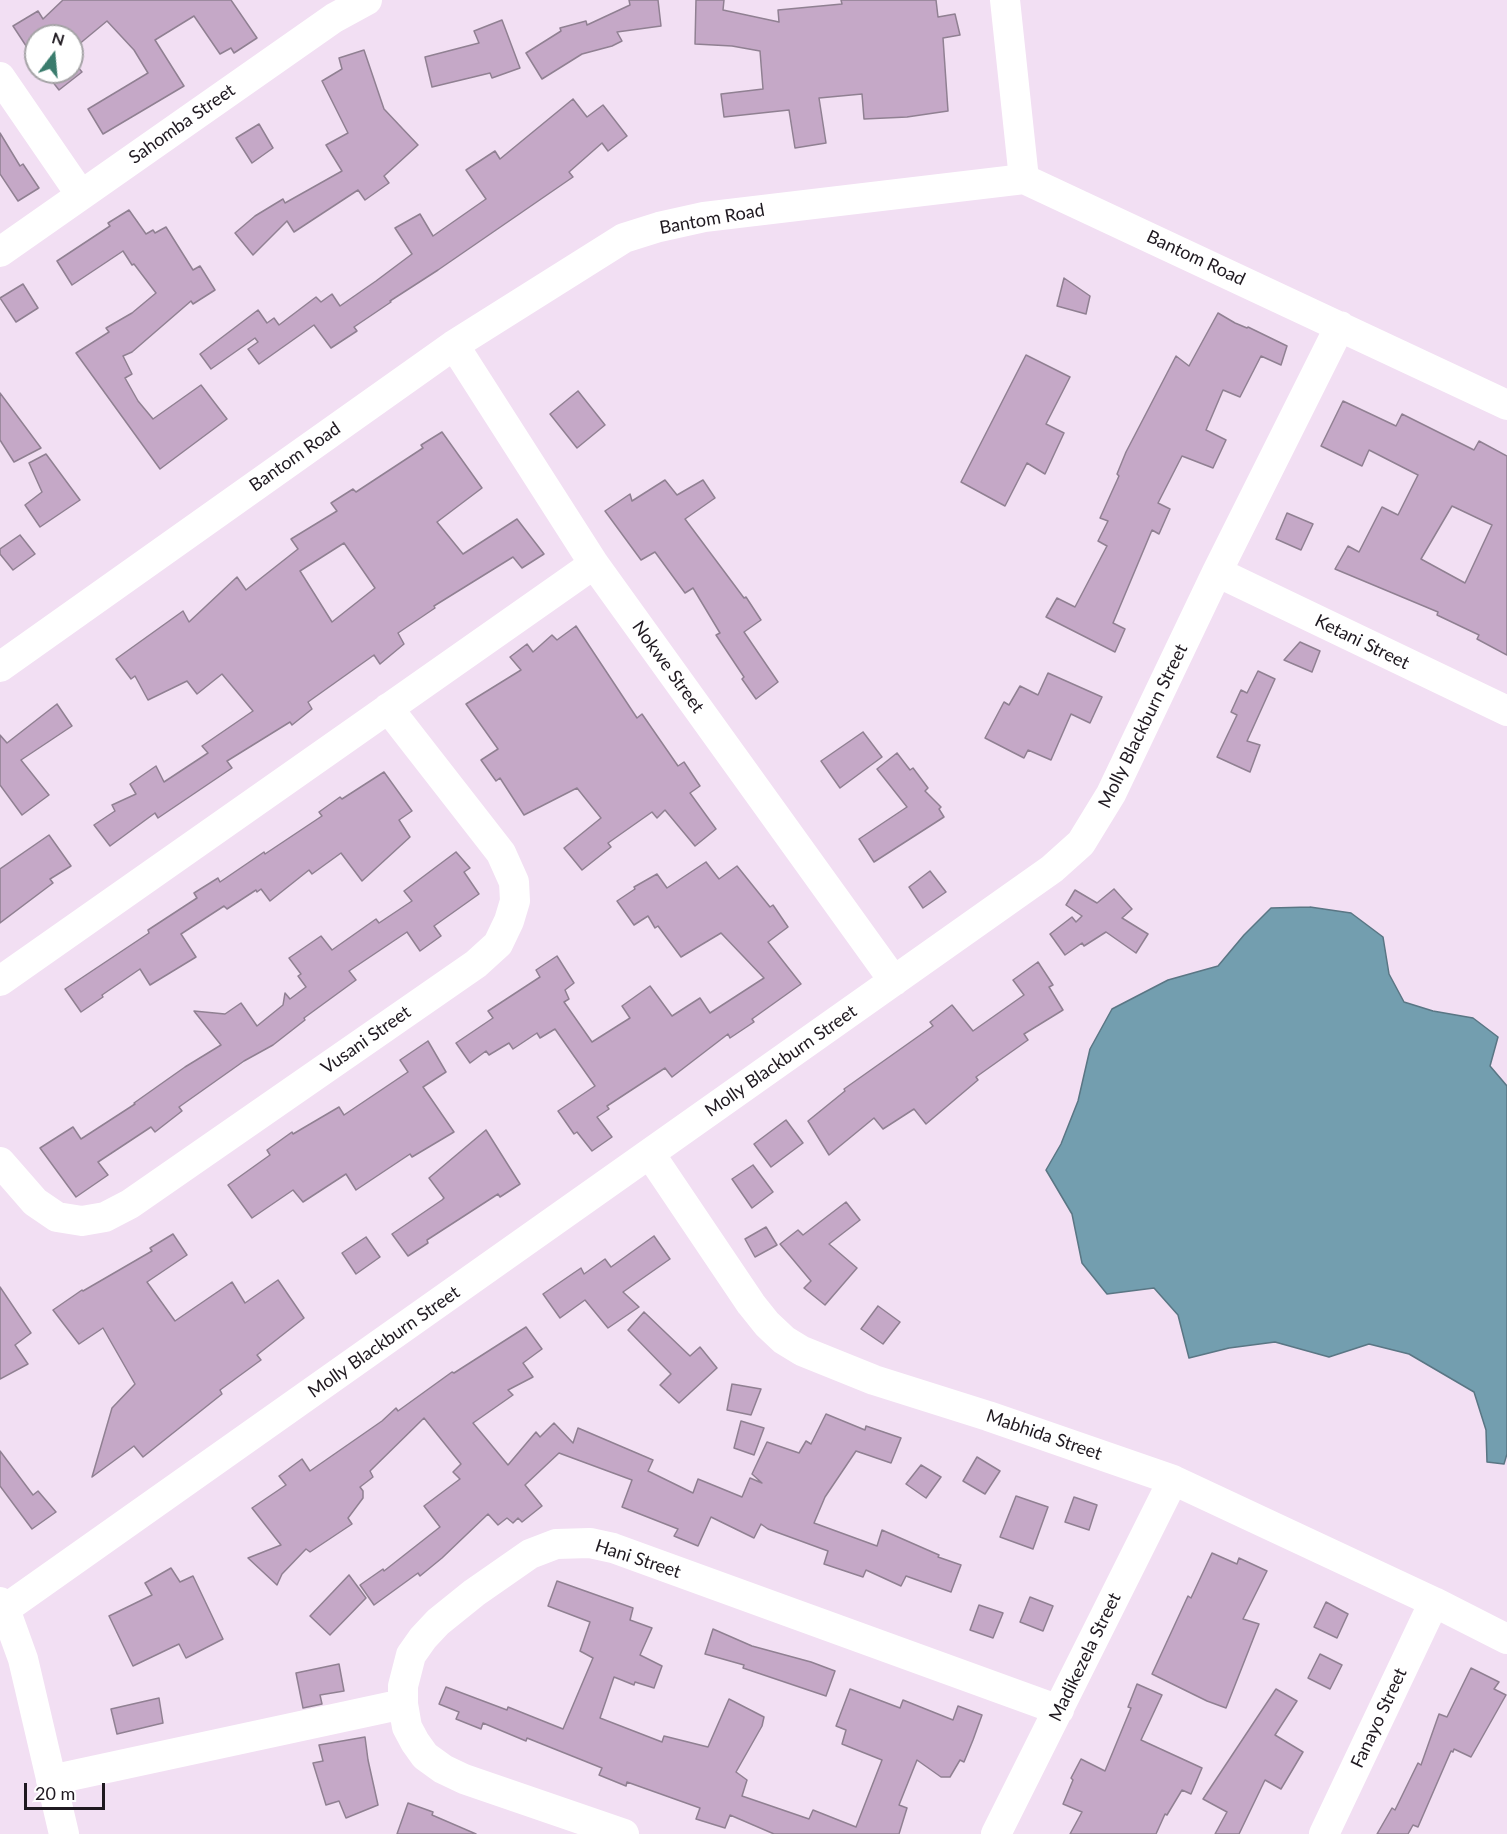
<!DOCTYPE html>
<style>
body{margin:0}
#map{position:relative;width:1507px;height:1834px;overflow:hidden;background:#f2dff3;font-family:Lato,sans-serif}
canvas{display:block}
.north{position:absolute;left:24px;top:24px;width:60px;height:60px;box-sizing:border-box;background:#fff;border:2px solid #a5a3a6;border-radius:50%;rotate:16deg;font-size:16px;font-weight:700;line-height:24px;text-align:center;color:#1f1920}
.north::after{content:'';display:block;margin:auto;width:21px;height:27px;background:#3a7c6d;clip-path:polygon(50% 0,100% 100%,50% 72%,0 100%)}
.scale{position:absolute;left:24px;top:1783px;width:81px;height:27px;box-sizing:border-box;border:3px solid #1f1920;border-top:0;padding-left:8px;font-size:18px;line-height:21px;white-space:nowrap;color:#1f1920;-webkit-text-stroke:4px #fff;paint-order:stroke}
</style>
<div id="map">
<canvas width="1507" height="1834"></canvas>
<div class="north">N</div>
<div class="scale">20 m</div>
</div>
<script>
const g = document.querySelector('canvas').getContext('2d');
g.lineJoin = 'round';
function fill(path, color) {
  g.fillStyle = color;
  g.fill(path, 'evenodd');
}
function toPath(rows) {
  const path = new Path2D();
  for (const r of rows) {
    path.moveTo(r[0], r[1]);
    for (let i = 2; i < r.length; i += 2) path.lineTo(r[i], r[i + 1]);
  }
  return path;
}
function trace(path, color, width, dash) {
  g.strokeStyle = color;
  g.lineWidth = width;
  g.lineCap = dash ? 'butt' : 'round';
  g.setLineDash(dash || []);
  g.stroke(path);
}
function write(font, color, halo, rows, align = 'center') {
  g.font = font + ' Lato,sans-serif';
  g.lineWidth = 4.5;
  g.setLineDash([]);
  g.textBaseline = 'middle';
  g.strokeStyle = halo;
  g.fillStyle = color;
  for (const [text, x, y, turn = 0] of rows) {
    g.save();
    g.translate(x, y);
    g.rotate((+turn || 0) * Math.PI / 180);
    g.textAlign = isNaN(turn) ? turn : align;
    if (halo) g.strokeText(text, 0, 0);
    g.fillText(text, 0, 0);
    g.restore();
  }
}
const water = toPath([
 [1310,907,1351,913,1383,937,1389,974,1404,1002,1433,1011,1473,1018,1498,1037,1490,1066,1507,1086,1507,1454,1504,1464,1487,1462,1486,1430,1474,1392,1409,1354,1369,1344,1329,1357,1275,1342,1229,1348,1189,1358,1178,1315,1154,1288,1107,1294,1082,1263,1072,1214,1046,1170,1061,1144,1078,1101,1090,1049,1112,1009,1168,980,1218,966,1244,935,1271,908,1310,907]
]);
const building = toPath([
 [63,0,231,0,257,38,234,53,231,48,220,54,194,16,155,40,184,86,103,134,88,109,148,73,134,50,107,21,72,50,72,36,36,36,36,61,13,26,38,11,43,19,63,0],
 [629,0,658,0,661,26,617,32,622,41,612,46,582,54,542,79,526,53,561,31,560,28,586,21,587,25,630,5,629,0],
 [696,0,724,0,723,10,779,22,778,10,842,4,841,0,936,0,938,17,955,14,960,35,943,38,948,111,907,117,864,119,862,94,819,98,826,143,795,148,789,110,724,117,721,94,763,89,760,51,732,46,695,44,696,0],
 [502,20,520,68,492,78,490,73,432,87,425,57,479,43,474,31,502,20],
 [364,50,384,109,418,145,384,176,389,183,365,200,358,190,294,232,287,221,253,255,235,233,255,216,283,199,285,203,342,171,326,145,348,133,322,81,342,69,339,58,364,50],
 [72,60,82,72,59,90,45,72,72,72,72,60],
 [573,99,587,117,603,105,627,136,608,151,602,143,569,172,573,177,438,270,390,301,391,302,354,327,357,331,331,348,314,325,259,364,248,349,258,342,255,338,211,369,200,354,258,310,267,323,274,318,279,325,316,297,321,302,332,294,340,306,376,281,412,254,395,228,420,214,433,236,486,199,466,170,495,151,500,159,573,99],
 [259,124,273,148,252,163,236,138,259,124],
 [0,133,20,166,23,164,39,188,18,201,0,174,0,133],
 [129,210,146,234,153,230,155,233,166,227,193,270,200,266,215,290,193,304,191,301,132,352,123,356,132,374,125,378,138,401,153,419,201,385,227,419,160,469,76,353,109,332,106,328,132,313,156,293,134,264,132,265,123,251,72,285,57,261,110,226,108,223,129,210],
 [1064,278,1090,296,1086,314,1057,306,1064,278],
 [23,284,38,308,16,322,0,298,23,284],
 [1218,313,1235,323,1247,328,1248,327,1287,346,1281,365,1261,356,1240,397,1223,390,1206,430,1226,440,1213,468,1182,456,1158,503,1170,509,1159,534,1152,530,1113,623,1125,629,1115,652,1046,617,1057,598,1075,607,1107,546,1098,541,1108,521,1100,518,1119,476,1117,474,1126,452,1176,356,1189,366,1218,313],
 [1026,355,1070,377,1046,424,1064,433,1045,474,1027,463,1005,506,961,482,1026,355],
 [578,391,605,425,577,448,550,414,578,391],
 [0,393,41,448,14,462,0,440,0,393],
 [1343,401,1396,426,1402,414,1474,450,1479,441,1507,456,1507,655,1477,639,1479,635,1437,615,1438,612,1335,569,1348,546,1359,552,1382,507,1398,515,1418,475,1369,450,1362,466,1321,446,1343,401],
 [1452,506,1492,525,1465,583,1421,559,1452,506],
 [442,432,482,488,437,522,463,554,517,519,544,554,522,568,513,557,434,606,435,608,398,633,404,644,380,664,374,655,308,702,312,709,292,725,290,722,227,761,232,768,158,818,155,813,110,846,94,825,115,811,112,805,136,794,130,784,156,766,164,782,208,753,202,746,253,711,222,674,197,694,187,681,148,700,135,676,131,679,116,659,183,611,189,622,237,577,246,590,298,549,291,539,337,511,331,503,353,489,356,492,423,448,421,445,442,432],
 [344,543,375,588,332,622,300,571,344,543],
 [46,454,80,500,40,527,25,505,42,492,29,463,46,454],
 [665,480,677,495,703,480,715,498,685,519,744,598,746,597,761,620,744,632,778,682,756,699,742,679,744,677,716,635,720,633,693,588,685,593,655,552,641,560,605,511,630,494,632,501,665,480],
 [1287,513,1313,524,1301,550,1276,539,1287,513],
 [20,535,35,554,13,570,0,554,0,549,20,535],
 [576,626,637,718,642,714,678,766,684,762,700,786,690,793,716,829,695,846,665,810,657,818,652,812,608,843,611,847,582,870,564,848,601,818,577,788,524,815,500,778,496,781,481,760,498,749,466,704,521,670,510,657,527,644,533,652,552,635,557,640,576,626],
 [1300,642,1320,651,1312,672,1284,660,1300,642],
 [1258,671,1275,679,1247,741,1260,745,1250,772,1217,757,1237,715,1231,712,1241,690,1247,693,1258,671],
 [1048,673,1102,697,1090,723,1071,714,1051,760,1028,750,1024,758,985,738,1004,702,1009,705,1020,686,1038,695,1048,673],
 [57,704,72,726,21,760,49,795,22,815,0,785,0,735,7,743,57,704],
 [863,732,882,757,840,788,821,761,863,732],
 [897,753,910,770,913,768,928,788,925,791,941,807,939,809,944,817,874,862,859,839,907,807,877,769,897,753],
 [384,772,412,811,399,820,410,837,362,881,341,853,312,874,309,870,270,901,261,889,257,892,256,890,227,909,224,906,181,934,196,957,150,985,140,969,102,995,103,997,81,1012,65,989,149,933,148,930,197,898,194,893,218,878,220,882,264,852,265,854,322,816,319,812,340,797,342,799,384,772],
 [49,835,71,866,50,879,53,883,0,923,0,869,49,835],
 [456,852,470,868,464,872,479,894,434,926,441,936,420,951,407,932,349,971,356,980,304,1018,305,1020,273,1045,244,1061,179,1107,182,1111,155,1132,151,1127,98,1162,108,1175,76,1197,40,1148,73,1127,81,1139,135,1104,134,1103,185,1067,221,1045,194,1011,225,1014,241,1003,257,1026,283,1005,285,993,290,999,306,987,298,976,301,974,289,958,321,936,332,950,376,919,379,923,412,901,404,891,456,852],
 [706,862,719,879,737,866,770,907,773,905,788,927,768,942,801,984,752,1019,754,1022,730,1038,728,1034,672,1077,665,1068,607,1106,609,1109,597,1117,612,1137,592,1151,577,1132,574,1134,558,1111,595,1086,555,1029,540,1038,537,1033,513,1049,509,1043,489,1055,486,1051,470,1063,456,1043,493,1018,488,1011,540,977,536,970,557,956,574,983,565,990,569,999,564,1002,592,1042,630,1018,622,1006,650,986,672,1016,700,998,710,1013,764,978,721,933,681,957,658,926,655,928,648,916,634,925,617,901,635,889,634,887,657,874,667,888,706,862],
 [930,871,946,892,923,908,909,887,930,871],
 [1114,889,1132,909,1122,918,1148,934,1136,953,1106,932,1084,946,1082,943,1065,955,1050,934,1072,917,1076,922,1082,916,1066,905,1075,890,1097,903,1114,889],
 [1038,962,1053,985,1049,987,1063,1010,1024,1034,1028,1040,976,1077,978,1080,926,1124,914,1109,883,1129,874,1118,829,1155,808,1121,845,1091,844,1089,933,1026,930,1022,952,1005,973,1031,1024,995,1013,980,1038,962],
 [428,1041,446,1072,423,1087,454,1132,412,1157,410,1154,356,1190,346,1174,303,1202,293,1190,252,1218,228,1185,270,1155,267,1150,292,1132,293,1134,339,1107,344,1115,408,1072,400,1060,428,1041],
 [786,1120,803,1143,771,1167,754,1144,786,1120],
 [486,1130,520,1184,500,1197,498,1194,427,1240,428,1243,408,1256,392,1234,442,1200,444,1198,429,1178,486,1130],
 [753,1165,773,1192,752,1208,732,1179,753,1165],
 [846,1202,860,1220,829,1244,857,1268,825,1305,804,1288,811,1281,780,1244,798,1230,803,1235,846,1202],
 [766,1227,777,1245,755,1257,745,1239,766,1227],
 [173,1234,187,1255,147,1282,175,1321,232,1282,245,1303,278,1280,304,1318,257,1355,261,1360,220,1390,222,1394,143,1457,134,1446,92,1477,112,1408,135,1384,103,1328,79,1344,53,1310,82,1290,83,1291,152,1251,150,1248,173,1234],
 [654,1236,670,1259,623,1292,639,1307,608,1328,585,1300,560,1318,543,1294,581,1268,584,1274,605,1259,611,1267,654,1236],
 [366,1237,380,1257,356,1274,342,1253,366,1237],
 [0,1287,31,1333,15,1345,28,1364,0,1379,0,1287],
 [878,1306,900,1322,883,1344,861,1329,878,1306],
 [644,1312,690,1356,700,1347,717,1368,679,1403,660,1385,671,1374,628,1330,644,1312],
 [526,1327,542,1349,523,1363,533,1377,508,1390,513,1395,473,1423,508,1465,536,1432,540,1437,554,1423,573,1443,578,1428,653,1460,648,1471,693,1493,698,1479,742,1497,750,1478,762,1483,752,1474,767,1442,799,1453,806,1441,811,1444,826,1414,865,1430,866,1426,901,1438,891,1463,856,1451,825,1497,814,1523,877,1546,882,1530,939,1555,938,1557,961,1565,951,1592,906,1576,901,1586,866,1570,863,1577,824,1564,828,1551,768,1529,761,1524,754,1538,711,1517,698,1546,674,1536,678,1529,622,1507,632,1480,559,1453,525,1485,542,1506,522,1522,518,1518,513,1523,507,1518,498,1525,488,1514,442,1558,420,1576,418,1573,374,1605,360,1585,383,1569,384,1571,440,1527,424,1506,460,1479,453,1472,461,1464,424,1418,370,1471,373,1477,360,1487,363,1491,363,1498,348,1518,352,1524,310,1552,306,1549,282,1574,277,1585,248,1558,281,1545,252,1508,286,1485,279,1476,302,1459,310,1471,382,1421,396,1408,398,1411,452,1372,454,1373,526,1327],
 [732,1384,761,1389,751,1415,727,1410,732,1384],
 [741,1421,764,1428,754,1455,734,1448,741,1421],
 [0,1451,33,1495,38,1491,56,1512,32,1529,0,1486,0,1451],
 [977,1457,1000,1471,985,1494,963,1481,977,1457],
 [921,1465,941,1477,926,1498,906,1484,921,1465],
 [1016,1496,1048,1507,1033,1549,1000,1537,1016,1496],
 [1074,1497,1097,1505,1089,1530,1065,1522,1074,1497],
 [1212,1553,1237,1564,1239,1558,1267,1571,1243,1619,1259,1624,1226,1708,1207,1701,1152,1674,1188,1596,1191,1598,1212,1553],
 [171,1568,180,1582,193,1576,223,1639,186,1658,179,1644,133,1666,109,1616,152,1595,145,1583,171,1568],
 [349,1575,366,1598,330,1635,310,1616,349,1575],
 [557,1581,633,1608,630,1620,652,1628,640,1655,662,1666,654,1688,635,1682,634,1685,614,1677,600,1718,662,1742,664,1736,708,1747,729,1699,764,1717,762,1726,736,1772,747,1780,742,1796,809,1819,813,1810,856,1827,882,1760,842,1744,846,1730,836,1726,850,1689,900,1708,903,1700,953,1720,958,1706,982,1715,973,1740,964,1762,960,1760,950,1777,941,1777,917,1760,899,1805,907,1808,899,1834,774,1834,730,1815,725,1828,696,1819,700,1808,627,1782,626,1786,599,1775,602,1768,527,1738,526,1741,483,1723,481,1729,456,1719,459,1712,439,1704,446,1687,507,1710,508,1707,563,1729,593,1658,580,1651,590,1622,548,1606,557,1581],
 [1030,1597,1053,1606,1043,1631,1020,1622,1030,1597],
 [1326,1602,1348,1614,1337,1638,1314,1627,1326,1602],
 [979,1605,1003,1613,993,1638,970,1630,979,1605],
 [713,1629,752,1646,811,1662,835,1671,826,1696,743,1668,744,1665,705,1654,713,1629],
 [1320,1654,1342,1665,1330,1689,1308,1678,1320,1654],
 [339,1664,344,1691,320,1695,322,1704,303,1708,296,1673,339,1664],
 [1471,1668,1499,1682,1494,1689,1506,1695,1471,1757,1454,1749,1453,1752,1451,1751,1418,1827,1413,1825,1408,1834,1377,1834,1392,1808,1395,1810,1418,1763,1421,1765,1439,1714,1447,1717,1471,1668],
 [1137,1684,1162,1695,1141,1740,1202,1768,1191,1794,1182,1790,1167,1815,1165,1814,1156,1834,1070,1834,1082,1812,1063,1804,1073,1780,1071,1778,1081,1759,1105,1771,1131,1708,1128,1707,1137,1684],
 [1276,1689,1297,1701,1275,1735,1303,1752,1281,1789,1265,1780,1239,1834,1215,1834,1227,1812,1203,1799,1276,1689],
 [159,1698,163,1723,117,1734,111,1709,159,1698],
 [365,1737,368,1760,378,1805,346,1818,339,1801,326,1805,313,1763,323,1761,319,1745,365,1737],
 [408,1803,433,1812,432,1815,476,1834,397,1834,408,1803]
]);
const minor = toPath([
 [1005,0,1024,179],
 [0,77,81,195],
 [0,252,334,18,367,0],
 [454,345,594,564,894,981],
 [1217,572,1507,711],
 [0,667,454,345,624,238,659,227,704,217,1024,179,1507,405],
 [0,981,594,564],
 [650,1154,751,1304,767,1324,784,1340,802,1351,874,1380,988,1416,1173,1480,1434,1602,1507,1639],
 [0,1162,35,1202,57,1217,82,1221,105,1217,130,1204,476,964,498,944,509,921,515,901,514,882,501,853,388,708],
 [0,1602,5,1609,23,1659,64,1834],
 [5,1609,1052,869,1081,843,1111,794,1217,572,1340,326],
 [51,1780,403,1704],
 [624,1834,464,1779,443,1769,425,1756,415,1742,407,1727,403,1704,403,1686,411,1655,423,1638,438,1622,474,1593,530,1554,556,1544,590,1543,613,1548,1059,1710],
 [996,1834,1173,1480],
 [1324,1834,1434,1602]
]);
const streetNames = [
 ["Sahomba Street",182,124,-35],
 ["Bantom Road",712,219,-10],
 ["Bantom Road",1196,258,25],
 ["Bantom Road",295,457,-35],
 ["Ketani Street",1362,642,26],
 ["Nokwe Street",668,667,54],
 ["Molly Blackburn Street",1143,726,-64],
 ["Vusani Street",366,1040,-35],
 ["Molly Blackburn Street",781,1061,-35],
 ["Molly Blackburn Street",384,1342,-35],
 ["Mabhida Street",1044,1435,19],
 ["Hani Street",638,1559,18],
 ["Madikezela Street",1085,1657,-64],
 ["Fanayo Street",1379,1718,-65]
];
fill(water, '#739eaf');
trace(water, '#5a7684', 1.5);
fill(building, '#c5a8c7');
trace(building, '#908092', 1.5);
trace(minor, '#fff', 30);
write('18px', '#1f1920', '#fff', streetNames);
</script>
